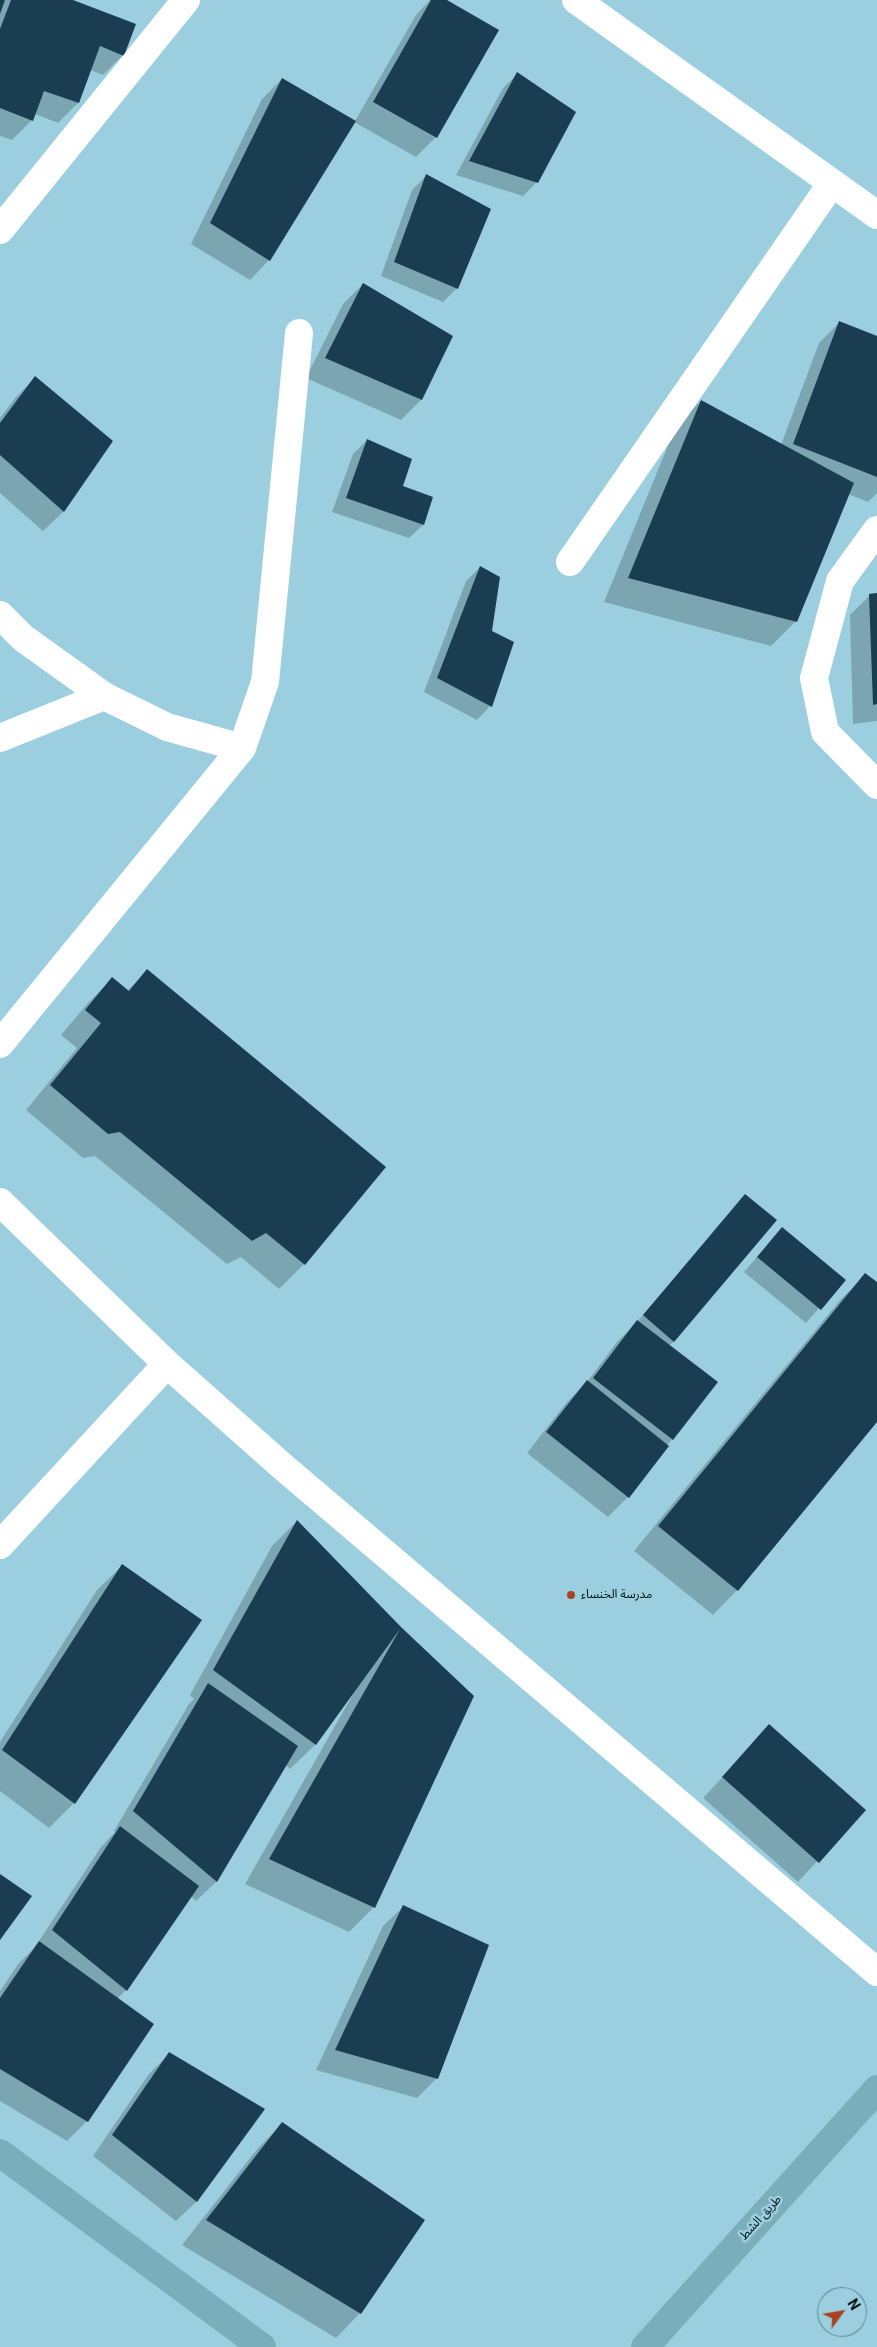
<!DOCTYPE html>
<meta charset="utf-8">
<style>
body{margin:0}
#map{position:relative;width:877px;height:2347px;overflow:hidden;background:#9bcfdf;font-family:Roboto,sans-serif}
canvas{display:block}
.north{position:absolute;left:817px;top:2287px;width:50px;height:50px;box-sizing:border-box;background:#9bcfdf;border:1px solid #5d828e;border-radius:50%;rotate:58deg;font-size:14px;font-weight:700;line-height:20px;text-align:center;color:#000f14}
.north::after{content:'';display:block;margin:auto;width:18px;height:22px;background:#a9421e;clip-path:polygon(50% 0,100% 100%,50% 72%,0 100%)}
</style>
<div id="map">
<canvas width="877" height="2347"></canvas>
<div class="north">N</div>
</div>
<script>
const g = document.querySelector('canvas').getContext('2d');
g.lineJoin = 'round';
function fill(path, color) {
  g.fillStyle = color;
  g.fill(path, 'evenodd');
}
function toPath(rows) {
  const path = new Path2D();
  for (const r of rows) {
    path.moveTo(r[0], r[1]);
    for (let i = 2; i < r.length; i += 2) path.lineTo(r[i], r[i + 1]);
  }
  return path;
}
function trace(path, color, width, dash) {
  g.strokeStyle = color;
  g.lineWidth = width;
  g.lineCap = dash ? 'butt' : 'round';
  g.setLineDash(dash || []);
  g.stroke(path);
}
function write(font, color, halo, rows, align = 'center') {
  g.font = font + ' Roboto,"Noto Sans Arabic",sans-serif';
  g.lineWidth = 5;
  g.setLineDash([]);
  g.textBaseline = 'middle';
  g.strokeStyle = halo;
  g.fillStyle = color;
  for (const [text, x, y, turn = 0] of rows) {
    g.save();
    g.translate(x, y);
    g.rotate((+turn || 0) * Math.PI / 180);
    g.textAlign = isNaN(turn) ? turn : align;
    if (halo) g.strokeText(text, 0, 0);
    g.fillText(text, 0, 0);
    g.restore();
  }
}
const shadow = toPath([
 [0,0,70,0,123,55,103,75,90,70,78,103,58,123,35,114,32,120,12,140,0,136],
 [430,0,445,0,436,137,416,157,354,122,269,260,250,280,191,244,262,99,282,79,355,121,416,15],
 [517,74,537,182,523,196,456,175,503,88],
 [426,176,457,288,443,302,381,276,412,190],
 [363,284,451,336,421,400,401,420,306,378,343,304],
 [839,323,877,337,877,493,868,502,848,494,795,622,771,646,604,602,676,426,701,401,781,445,819,343],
 [36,377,111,441,63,512,43,531,0,493,0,418,16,397],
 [367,440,401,487,423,525,409,538,332,512,353,454],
 [480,567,490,631,490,706,477,720,424,692,466,581],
 [877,594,877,721,853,724,850,615,870,595],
 [147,971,384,1168,304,1264,279,1289,241,1257,227,1264,95,1156,83,1158,26,1110,77,1048,61,1035,88,1003,112,979,127,991],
 [745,1196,674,1341,669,1346,672,1439,628,1497,608,1517,527,1453,567,1402,587,1382,617,1342,636,1323],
 [782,1228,844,1280,806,1323,744,1272],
 [866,1275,877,1284,877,1420,737,1590,713,1615,634,1551,841,1299],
 [297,1521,400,1628,374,1907,349,1932,245,1884,352,1696,351,1696,315,1745,290,1769,285,1765,216,1882,196,1901,191,1896,126,1990,117,1999,87,2121,67,2141,0,2101,0,1991,19,1963,35,1947,101,1847,115,1832,114,1831,189,1704,194,1699,190,1695,272,1546],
 [122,1566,200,1621,74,1803,49,1828,0,1791,0,1742,97,1590],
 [770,1726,864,1810,798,1882,703,1798],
 [403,1907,437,2078,417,2098,316,2070,383,1926],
 [169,2054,263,2109,196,2202,176,2221,93,2156,149,2074],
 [282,2124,360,2313,336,2338,182,2245,258,2148]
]);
const building = toPath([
 [0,0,5,0,0,14],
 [11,0,73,0,136,24,124,56,100,46,79,103,44,91,33,121,0,108,0,29],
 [431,0,447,0,499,30,437,138,373,102],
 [517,72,576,112,538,183,469,161],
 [282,78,356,121,270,261,210,223],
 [426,174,491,209,458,289,394,262],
 [363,283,453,336,422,400,325,358],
 [839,321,877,336,877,477,793,444],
 [35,376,113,441,64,512,0,455,0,423],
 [701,400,854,483,797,622,628,578],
 [367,439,412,459,403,486,433,497,424,525,346,498],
 [480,566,500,577,492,631,514,642,492,707,437,678],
 [877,593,877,704,873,705,869,594],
 [147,969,386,1167,305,1265,266,1233,252,1241,120,1132,108,1134,50,1085,101,1023,85,1010,112,977,129,991],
 [745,1194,777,1220,674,1342,643,1315],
 [782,1227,846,1280,821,1310,757,1257],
 [865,1273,877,1282,877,1422,738,1591,658,1526],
 [637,1320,718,1382,673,1440,593,1378],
 [587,1380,669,1446,629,1498,546,1432],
 [297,1520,401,1627,474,1696,375,1908,269,1859,400,1629,316,1745,213,1670],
 [122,1564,202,1620,75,1804,2,1750],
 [208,1683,298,1746,217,1882,133,1811],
 [769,1724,866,1810,819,1863,722,1777],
 [120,1826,199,1886,127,1991,52,1930],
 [0,1874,32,1896,0,1940],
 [403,1905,489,1945,438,2079,335,2050],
 [39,1941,154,2024,88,2122,0,2069,0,1998],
 [169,2052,265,2109,197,2202,112,2135],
 [282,2122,425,2220,361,2314,206,2220]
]);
const minor = toPath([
 [576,0,877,215],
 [0,230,186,0],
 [877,530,840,581,814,678,825,732,877,785],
 [570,562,832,183],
 [0,615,23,638,104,696,167,727,242,748],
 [0,738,104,696],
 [0,1044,242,748,265,682,299,333],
 [0,1202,167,1364,282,1466,877,1972],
 [0,1545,167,1364]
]);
const major = toPath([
 [0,2153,262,2347],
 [645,2347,877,2089]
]);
const markers = [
 [571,1595,5,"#a9421e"]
];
const poiNames = [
 ["مدرسة الخنساء",581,1595]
];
const streetNames = [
 ["طريق الشط",761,2218,-48]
];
fill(shadow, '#0003');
fill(building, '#1b3d52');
trace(minor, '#fff', 28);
trace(major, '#7aaebb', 28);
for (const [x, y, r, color] of markers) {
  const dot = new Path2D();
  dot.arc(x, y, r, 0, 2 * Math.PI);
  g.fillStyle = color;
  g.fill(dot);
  trace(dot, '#9bcfdf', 2);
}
write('12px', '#000f14', '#9bcfdf', poiNames, 'left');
write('12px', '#000f14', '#9bcfdf', streetNames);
</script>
